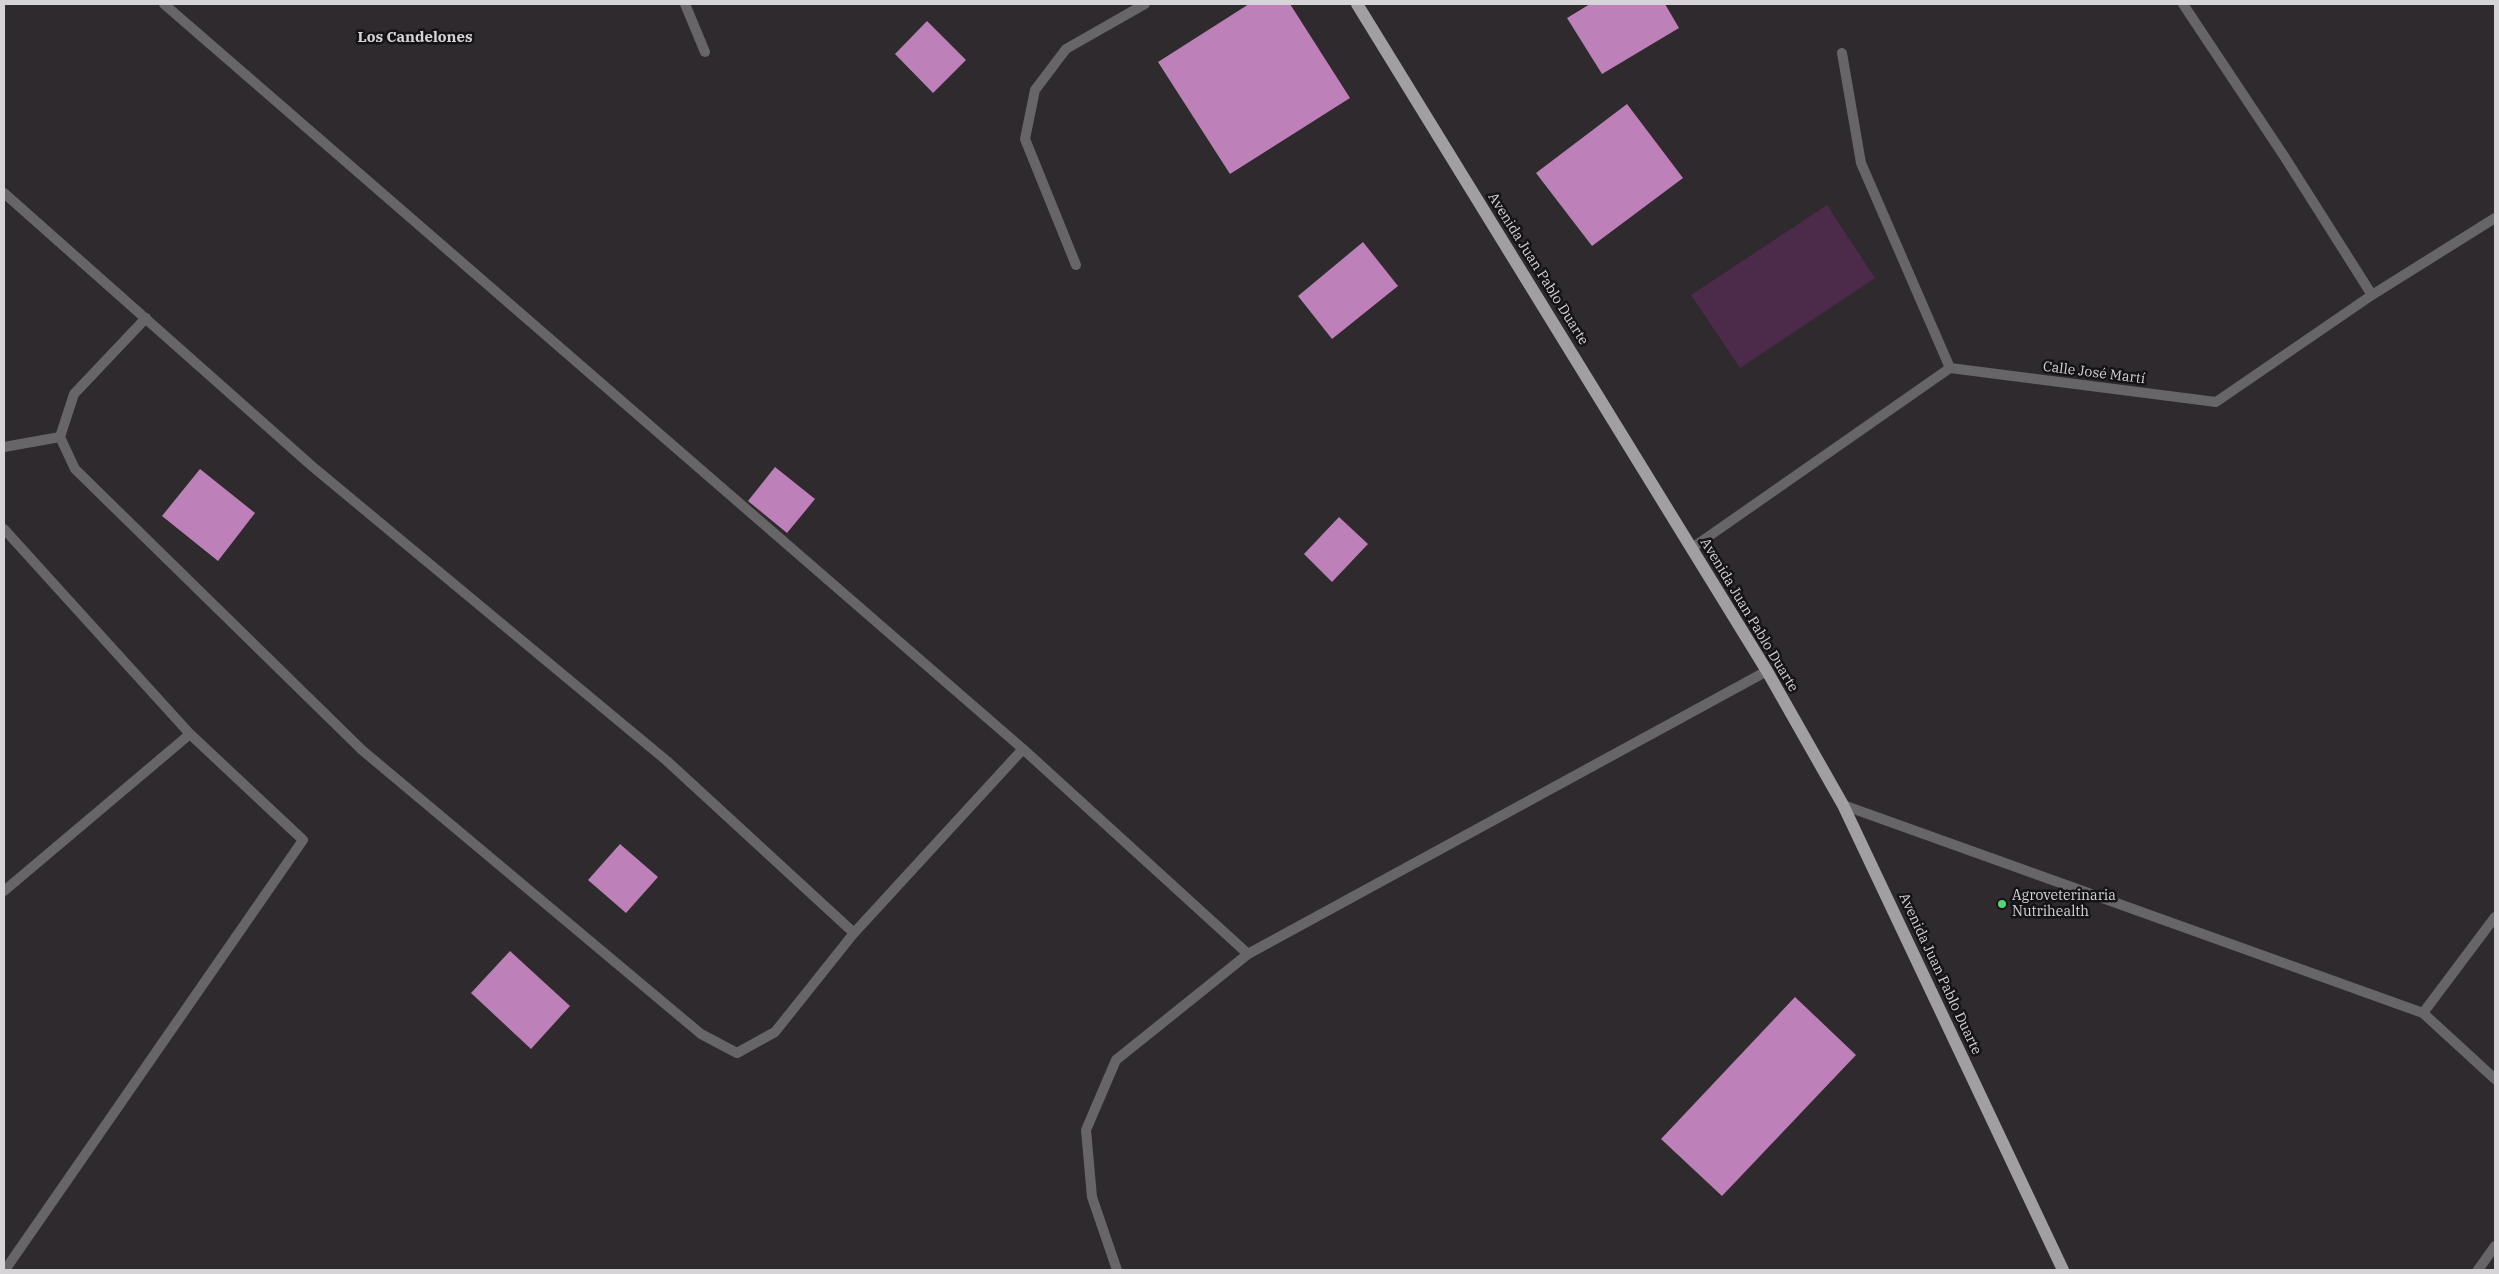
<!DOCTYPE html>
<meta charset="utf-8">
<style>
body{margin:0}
#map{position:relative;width:2499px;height:1274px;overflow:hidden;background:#2e2a2d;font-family:"IBM Plex Serif",serif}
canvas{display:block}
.frame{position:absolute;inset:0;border:5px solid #d6d4d6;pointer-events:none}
</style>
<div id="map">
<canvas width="2499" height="1274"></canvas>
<div class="frame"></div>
</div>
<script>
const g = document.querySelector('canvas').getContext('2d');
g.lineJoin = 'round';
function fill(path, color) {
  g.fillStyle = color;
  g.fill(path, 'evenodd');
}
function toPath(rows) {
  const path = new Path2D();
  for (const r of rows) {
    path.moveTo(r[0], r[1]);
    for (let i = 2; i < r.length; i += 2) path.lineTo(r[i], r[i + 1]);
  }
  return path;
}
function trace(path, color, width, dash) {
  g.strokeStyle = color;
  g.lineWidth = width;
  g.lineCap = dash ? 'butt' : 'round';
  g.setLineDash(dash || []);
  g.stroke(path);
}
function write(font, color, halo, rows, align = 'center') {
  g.font = font + ' "IBM Plex Serif",serif';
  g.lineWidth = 5;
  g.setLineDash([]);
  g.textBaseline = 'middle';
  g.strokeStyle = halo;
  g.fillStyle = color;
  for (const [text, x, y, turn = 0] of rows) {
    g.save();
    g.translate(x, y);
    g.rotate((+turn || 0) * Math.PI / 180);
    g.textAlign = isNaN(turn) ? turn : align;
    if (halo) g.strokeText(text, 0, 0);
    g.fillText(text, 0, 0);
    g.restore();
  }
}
const green = toPath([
 [1827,205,1875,278,1740,368,1691,295]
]);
const building = toPath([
 [1249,4,1290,4,1350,98,1230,174,1158,62],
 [1590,4,1665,4,1679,28,1602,74,1567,18],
 [927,21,966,60,933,93,895,54],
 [1627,104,1683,178,1592,246,1536,173],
 [1363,242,1398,286,1332,339,1298,296],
 [775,467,815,499,787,533,748,501],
 [200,469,255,513,218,561,162,516],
 [1339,517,1368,544,1332,582,1304,554],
 [620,844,658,877,626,913,588,880],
 [510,951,570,1006,531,1049,471,993],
 [1795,997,1856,1055,1722,1196,1661,1139]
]);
const lane = toPath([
 [1076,265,1025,139,1035,90,1066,49,1145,4]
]);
const street = toPath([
 [164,4,1023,749,1248,954],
 [685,4,705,52],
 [2183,4,2284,156,2372,295],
 [1842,53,1861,163,1950,368],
 [4,193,313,467,667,761,854,933],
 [146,318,74,394,60,437,75,469,362,750,701,1034,737,1053,775,1032,854,933,1023,749],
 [4,447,60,437],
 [4,529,190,734,303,840,5,1270],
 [1692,548,1950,368,2216,402,2372,295,2495,218],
 [1843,805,2423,1013,2495,1079],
 [4,891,190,734],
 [2423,1013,2495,917],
 [1117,1270,1092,1197,1086,1130,1116,1060,1248,954,1767,671],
 [2478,1270,2495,1246]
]);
const primary = toPath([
 [1357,4,1767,671,1843,805,2063,1270]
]);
const markers = [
 [2002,904,5,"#50d674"]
];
const streetNames = [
 ["Avenida Juan Pablo Duarte",1538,269,58],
 ["Calle José Martí",2094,373,7],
 ["Avenida Juan Pablo Duarte",1749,615,59],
 ["Avenida Juan Pablo Duarte",1940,974,65]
];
const poiNames = [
 ["Agroveterinaria",2012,896],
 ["Nutrihealth",2012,912]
];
const neighbourhoodNames = [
 ["Los Candelones",415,38]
];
fill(green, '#4c2a4a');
fill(building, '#bd80b9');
trace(lane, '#676567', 10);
trace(street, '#676567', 10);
trace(primary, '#a29fa2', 12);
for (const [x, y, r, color] of markers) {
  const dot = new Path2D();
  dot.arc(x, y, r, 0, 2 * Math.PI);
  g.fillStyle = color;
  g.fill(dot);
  trace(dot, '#151315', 2);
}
write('14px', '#d6d4d6', '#151315', streetNames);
write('14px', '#d6d4d6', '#151315', poiNames, 'left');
write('bold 15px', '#d6d4d6', '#151315', neighbourhoodNames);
</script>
